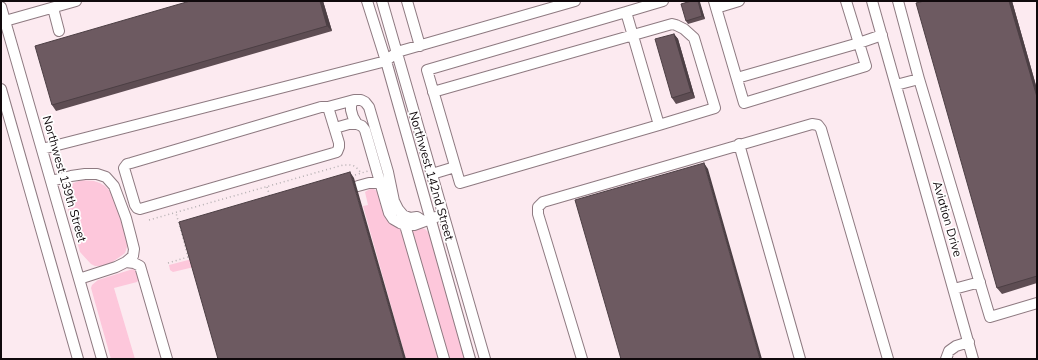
<!DOCTYPE html>
<style>
body{margin:0}
#map{position:relative;width:1038px;height:360px;overflow:hidden;background:#fefafb;font-family:Mulish,sans-serif}
canvas{display:block}
.frame{position:absolute;inset:0;border:2px solid #10090c;pointer-events:none}
</style>
<div id="map">
<canvas width="1038" height="360"></canvas>
<div class="frame"></div>
</div>
<script>
const g = document.querySelector('canvas').getContext('2d');
g.lineJoin = 'round';
function fill(path, color) {
  g.fillStyle = color;
  g.fill(path, 'evenodd');
}
function toPath(rows) {
  const path = new Path2D();
  for (const r of rows) {
    path.moveTo(r[0], r[1]);
    for (let i = 2; i < r.length; i += 2) path.lineTo(r[i], r[i + 1]);
  }
  return path;
}
function trace(path, color, width, dash) {
  g.strokeStyle = color;
  g.lineWidth = width;
  g.lineCap = dash ? 'butt' : 'round';
  g.setLineDash(dash || []);
  g.stroke(path);
}
function write(font, color, halo, rows, align = 'center') {
  g.font = font + ' Mulish,sans-serif';
  g.lineWidth = 3.5;
  g.setLineDash([]);
  g.textBaseline = 'middle';
  g.strokeStyle = halo;
  g.fillStyle = color;
  for (const [text, x, y, turn = 0] of rows) {
    g.save();
    g.translate(x, y);
    g.rotate((+turn || 0) * Math.PI / 180);
    g.textAlign = isNaN(turn) ? turn : align;
    if (halo) g.strokeText(text, 0, 0);
    g.fillText(text, 0, 0);
    g.restore();
  }
}
const built = toPath([
 [1,1,1037,1,1037,359,1,359]
]);
const green = toPath([
 [81,180,94,181,100,183,105,186,111,192,119,209,128,244,125,253,121,256,111,263,104,266,95,266,91,264,80,252,64,195,64,191,69,185],
 [370,189,374,189,378,192,385,216,386,219,392,225,404,230,409,230,422,228,425,229,429,233,465,359,406,359,363,206,368,205,365,192],
 [192,259,194,267,173,272,170,270,169,265],
 [133,269,136,271,139,279,137,282,114,288,135,359,111,359,91,288,92,285,98,280]
]);
const path = toPath([
 [355,175,368,171],
 [267,187,270,197],
 [149,220,343,165,350,165,354,166,358,169,361,173],
 [168,263,188,257,176,213]
]);
const minor = toPath([
 [367,1,386,61,470,359],
 [382,1,485,359],
 [407,1,420,46],
 [714,1,744,103,866,66,846,1],
 [872,1,973,359],
 [898,1,919,79],
 [1,7,102,359],
 [53,8,59,31],
 [716,8,739,1],
 [626,12,659,125,460,183,427,70,626,12],
 [626,12,663,1],
 [5,21,76,1],
 [737,78,859,43,882,35],
 [896,85,919,79,990,317,1037,303],
 [1,89,78,359],
 [433,92,672,24,676,25,684,29,694,38,715,108,659,125],
 [354,100,351,105,351,110,353,117,357,124],
 [321,107,328,107,339,143,339,147,337,152,140,209,137,208,135,205,124,168,127,164,131,163,321,107],
 [328,107,354,100,361,100,365,102,369,107,388,172,394,201,398,209,403,215,410,218,417,217,423,221],
 [335,128,349,124,357,124,362,126,365,130,389,213,393,219,400,223,405,225,414,225,436,217],
 [739,144,800,359],
 [42,149,386,61,397,52,575,1],
 [432,174,455,167],
 [51,181,71,176,85,174,97,174,106,177,114,186,126,218,131,237,134,249,133,256,126,262,116,267,79,279],
 [358,186,369,183,381,183],
 [405,225,444,359],
 [126,262,134,263,140,266,167,359],
 [954,289,980,282],
 [582,359,538,214,538,207,543,202,812,124,818,125,821,129,888,359],
 [946,359,949,351,956,346,969,342]
]);
const wall = toPath([
 [190,1,323,1,332,31,56,111,52,105],
 [691,1,699,1,705,19,688,24,686,21],
 [924,1,1012,1,1037,89,1037,283,1002,294,997,288],
 [674,34,678,39,695,98,676,104,672,98]
]);
const shadedWall = toPath([
 [320,1,323,1,332,31,327,26],
 [698,1,700,2,705,19,702,16],
 [1009,1,1012,1,1037,89,1037,97],
 [674,34,678,39,695,98,691,92],
 [704,163,708,169,762,359,760,359],
 [350,172,354,178,406,359,404,359]
]);
const building = toPath([
 [190,1,320,1,327,26,52,105,35,46,190,1],
 [691,1,698,1,702,16,686,21,681,4,691,1],
 [924,1,1009,1,1037,97,1037,276,997,288,916,3,924,1],
 [674,34,691,92,672,98,655,39,674,34],
 [704,163,760,359,621,359,575,200,704,163],
 [350,172,404,359,218,359,179,222,350,172]
]);
const streetNames = [
 ["Northwest 142nd Street",431,176,74],
 ["Northwest 139th Street",64,179,74],
 ["Aviation Drive",947,219,74]
];
fill(built, '#fceaf0');
fill(green, '#fdc7db');
trace(minor, '#8e7a81', 12);
trace(path, '#b4afb1', 1.5, [1, 3]);
trace(minor, '#fff', 10);
fill(wall, '#5e4d53');
fill(shadedWall, '#4c3f44');
fill(building, '#6d5a61');
trace(building, '#4c3f44', 1);
write('12px', '#10090c', '#fff', streetNames);
</script>
